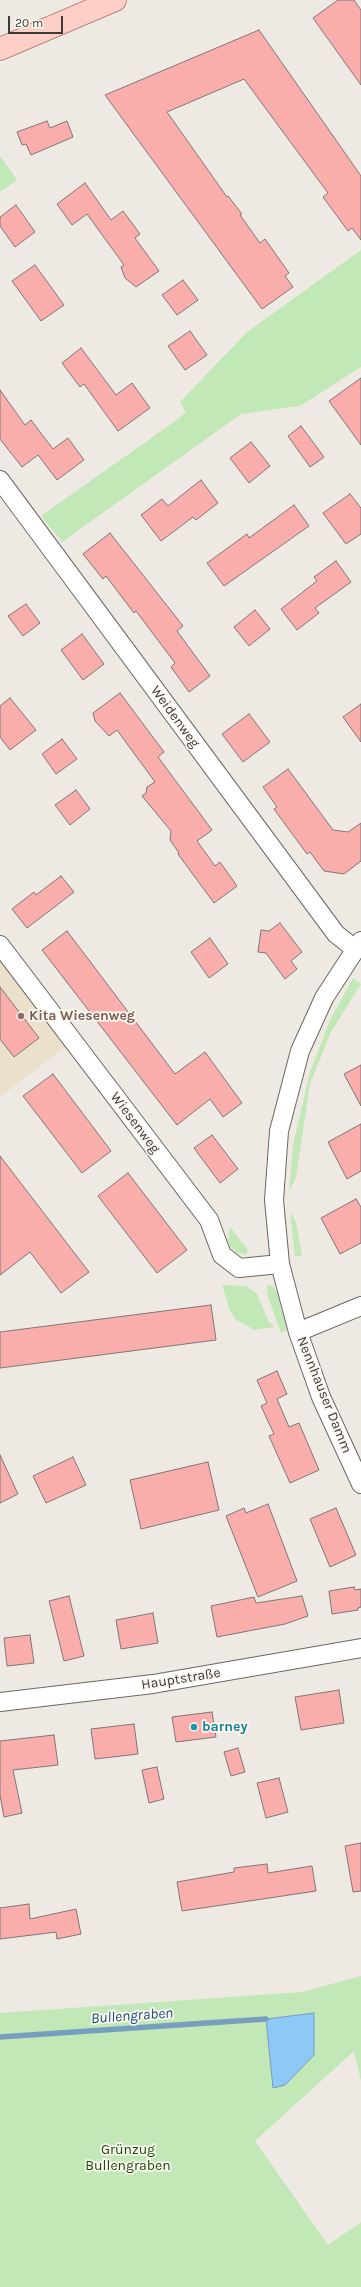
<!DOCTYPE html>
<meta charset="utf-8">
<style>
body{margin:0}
#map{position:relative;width:361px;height:2287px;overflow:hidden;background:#eeeae3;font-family:Karla,sans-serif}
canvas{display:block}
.scale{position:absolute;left:8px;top:16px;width:55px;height:18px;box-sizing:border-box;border:2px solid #3d3b38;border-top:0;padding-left:5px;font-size:12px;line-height:14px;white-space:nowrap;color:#3d3b38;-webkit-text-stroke:3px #fbf7f0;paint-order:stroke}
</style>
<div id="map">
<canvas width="361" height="2287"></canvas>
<div class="scale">20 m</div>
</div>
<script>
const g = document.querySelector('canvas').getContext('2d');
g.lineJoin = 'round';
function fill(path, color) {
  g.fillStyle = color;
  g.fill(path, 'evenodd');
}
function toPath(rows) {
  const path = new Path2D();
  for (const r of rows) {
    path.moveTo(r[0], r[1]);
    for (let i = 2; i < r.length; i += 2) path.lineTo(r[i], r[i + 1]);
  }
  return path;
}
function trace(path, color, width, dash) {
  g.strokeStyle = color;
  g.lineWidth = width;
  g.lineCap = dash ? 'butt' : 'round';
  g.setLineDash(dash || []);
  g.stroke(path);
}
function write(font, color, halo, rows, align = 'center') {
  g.font = font + ' Karla,sans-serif';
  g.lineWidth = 3.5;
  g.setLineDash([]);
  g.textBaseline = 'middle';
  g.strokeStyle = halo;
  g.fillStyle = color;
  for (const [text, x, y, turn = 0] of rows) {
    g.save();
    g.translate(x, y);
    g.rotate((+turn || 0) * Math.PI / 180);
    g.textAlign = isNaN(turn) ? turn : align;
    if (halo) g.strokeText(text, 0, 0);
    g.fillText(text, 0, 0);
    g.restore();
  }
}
const education = toPath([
 [0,961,65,1047,0,1097]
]);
const green = toPath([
 [0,156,17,180,0,192],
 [361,250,361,367,300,406,241,414,62,542,41,516,178,419,186,412,180,402,247,332],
 [353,978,361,984,331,1032,310,1084,296,1177,289,1192,293,1145,310,1072,330,1020],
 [290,1212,296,1222,302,1256,295,1256],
 [230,1227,248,1250,246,1255,236,1252,229,1245,228,1240],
 [222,1285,246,1286,257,1294,268,1320,274,1327,255,1330,236,1320,230,1311],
 [267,1285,273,1286,277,1293,287,1330,281,1333,268,1297],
 [361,1976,361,2081,354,2051,255,2141,328,2245,361,2222,361,2287,0,2287,0,2013,302,1992]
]);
const water = toPath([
 [314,2013,314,2055,285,2085,273,2088,266,2019,314,2013]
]);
const stream = toPath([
 [0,2037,266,2019]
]);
const building = toPath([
 [338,0,354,0,361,10,361,85,313,18,338,0],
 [259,30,361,176,361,240,352,228,348,231,323,197,328,193,244,79,167,112,227,197,228,196,242,214,240,215,260,243,265,239,289,273,285,276,293,287,262,309,105,95,259,30],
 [47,121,50,128,67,121,73,137,31,155,26,144,22,145,17,132,47,121],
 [85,183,111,220,123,211,140,234,135,238,159,271,136,287,125,278,121,267,124,265,87,214,72,225,57,204,85,183],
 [16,205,35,232,15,247,0,226,0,217,16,205],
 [35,265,64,305,41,321,12,281,35,265],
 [183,280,198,300,177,315,162,295,183,280],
 [190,331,207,355,185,370,168,346,190,331],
 [81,348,116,395,132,383,150,408,118,431,84,384,80,387,62,363,81,348],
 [361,378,361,445,329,401,361,378],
 [0,390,25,425,31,420,53,449,68,438,84,460,57,480,38,455,22,467,0,439,0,390],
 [301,426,324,457,310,467,288,436,301,426],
 [251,442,270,466,249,483,230,458,251,442],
 [201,480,218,503,196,520,193,517,161,541,141,515,162,499,168,506,201,480],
 [350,494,361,508,361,534,346,544,323,513,350,494],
 [294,505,309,526,224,586,207,563,247,534,249,538,294,505],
 [110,533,183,626,177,631,210,676,189,692,171,667,175,663,136,611,134,613,106,576,103,579,83,554,110,533],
 [336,561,351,582,315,608,319,613,297,630,281,609,317,581,314,577,336,561],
 [26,604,40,623,23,636,8,616,26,604],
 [255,610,270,629,249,646,234,627,255,610],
 [82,634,104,664,83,680,61,650,82,634],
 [120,693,164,752,158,757,212,830,197,841,215,866,220,862,237,886,214,903,178,854,179,853,170,840,171,831,142,796,146,793,147,787,155,782,117,730,109,736,95,721,93,713,120,693],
 [10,698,36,730,10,750,0,737,0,706,10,698],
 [361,704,361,742,343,717,361,704],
 [249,714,270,742,243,762,222,734,249,714],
 [62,739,77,759,56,774,42,754,62,739],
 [288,769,333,830,348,832,361,823,361,861,344,874,324,871,310,852,307,854,274,809,277,807,263,787,288,769],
 [76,790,90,809,70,825,55,805,76,790],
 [61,876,74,892,27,928,12,909,34,892,36,895,61,876],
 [280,923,302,952,291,961,297,969,285,979,266,953,258,952,261,930,269,931,280,923],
 [67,931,175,1074,205,1052,242,1103,223,1117,210,1099,177,1125,42,950,67,931],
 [210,938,228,964,209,978,191,952,210,938],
 [0,987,39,1038,14,1057,0,1039,0,987],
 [361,1065,361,1106,344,1074,361,1065],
 [53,1074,111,1151,82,1173,23,1096,53,1074],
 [361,1124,361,1171,347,1179,328,1142,361,1124],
 [212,1135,238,1169,220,1183,194,1148,212,1135],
 [0,1156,89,1272,61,1293,30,1252,0,1275,0,1156],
 [128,1173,187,1250,157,1273,98,1196,128,1173],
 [356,1199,361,1207,361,1243,340,1254,321,1218,356,1199],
 [211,1305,216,1340,0,1368,0,1332,211,1305],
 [277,1371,287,1394,277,1399,289,1427,299,1423,319,1470,290,1483,269,1436,274,1434,261,1406,267,1403,257,1380,277,1371],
 [0,1455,18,1494,0,1503,0,1455],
 [73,1457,86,1485,46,1503,33,1476,73,1457],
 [208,1462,219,1510,141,1529,130,1480,208,1462],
 [268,1504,297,1581,258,1597,226,1516,244,1508,246,1513,268,1504],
 [336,1508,356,1555,330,1567,310,1519,336,1508],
 [354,1587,355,1590,361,1589,361,1607,358,1608,358,1610,332,1614,329,1591,354,1587],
 [69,1596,84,1656,64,1661,49,1601,69,1596],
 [302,1596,308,1616,285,1624,217,1637,211,1606,254,1597,256,1603,302,1596],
 [153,1613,158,1643,121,1649,116,1620,153,1613],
 [30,1635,34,1663,7,1666,4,1638,30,1635],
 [339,1690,344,1723,301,1730,295,1697,339,1690],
 [212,1712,216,1737,176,1742,172,1717,212,1712],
 [134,1724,138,1754,95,1759,91,1729,134,1724],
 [54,1735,58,1765,13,1770,22,1813,4,1817,0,1795,0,1741,54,1735],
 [238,1748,245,1772,231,1776,224,1752,238,1748],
 [157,1767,164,1799,149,1803,142,1770,157,1767],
 [279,1778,288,1812,266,1818,257,1783,279,1778],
 [361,1843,361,1891,353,1892,345,1846,361,1843],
 [267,1864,268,1873,312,1866,316,1891,182,1911,177,1882,234,1872,234,1868,267,1864],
 [29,1904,30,1919,76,1909,81,1934,57,1939,56,1932,0,1939,0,1908,29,1904]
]);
const minor = toPath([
 [0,480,336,934,355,949],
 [361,941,324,998,300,1051,279,1131,274,1200,280,1264,298,1332,321,1397,361,1484],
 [0,945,209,1220,222,1255,239,1268,280,1264],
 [298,1332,361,1306],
 [0,1702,153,1684,361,1648]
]);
const major = toPath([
 [0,49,115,0]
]);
const markers = [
 [21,1016,4,"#8d6e63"],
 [194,1727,4,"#0f9aa8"]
];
const streetNames = [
 ["Weidenweg",175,717,54],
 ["Wiesenweg",135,1123,53],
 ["Nennhauser Damm",324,1395,68],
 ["Hauptstraße",181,1679,-9]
];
const educationNames = [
 ["Kita Wiesenweg",29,1016]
];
const cultureNames = [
 ["barney",202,1727]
];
const parkNames = [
 ["Grünzug",128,2150],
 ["Bullengraben",128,2166]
];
const waterNames = [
 ["Bullengraben",132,2016,-4]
];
fill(education, '#eae0cb');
fill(green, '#c2e8b7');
fill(water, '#8ec8f6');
trace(water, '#769ebd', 1);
trace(stream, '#769ebd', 5.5);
fill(building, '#f9aeac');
trace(building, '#7f7676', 1);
trace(minor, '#6b6762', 20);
trace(major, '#ba867c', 24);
trace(minor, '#fff', 18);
trace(major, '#fecfc6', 22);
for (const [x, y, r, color] of markers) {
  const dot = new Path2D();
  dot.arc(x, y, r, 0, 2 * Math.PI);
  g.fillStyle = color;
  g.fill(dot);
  trace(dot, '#fbf7f0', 1.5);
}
write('14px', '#3d3b38', '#fbf7f0', streetNames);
write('bold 14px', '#785e54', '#fbf7f0', educationNames, 'left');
write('bold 14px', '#0d838f', '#fbf7f0', cultureNames, 'left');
write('14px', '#184b01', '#fbf7f0', parkNames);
write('italic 15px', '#185075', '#fbf7f0', waterNames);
</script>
